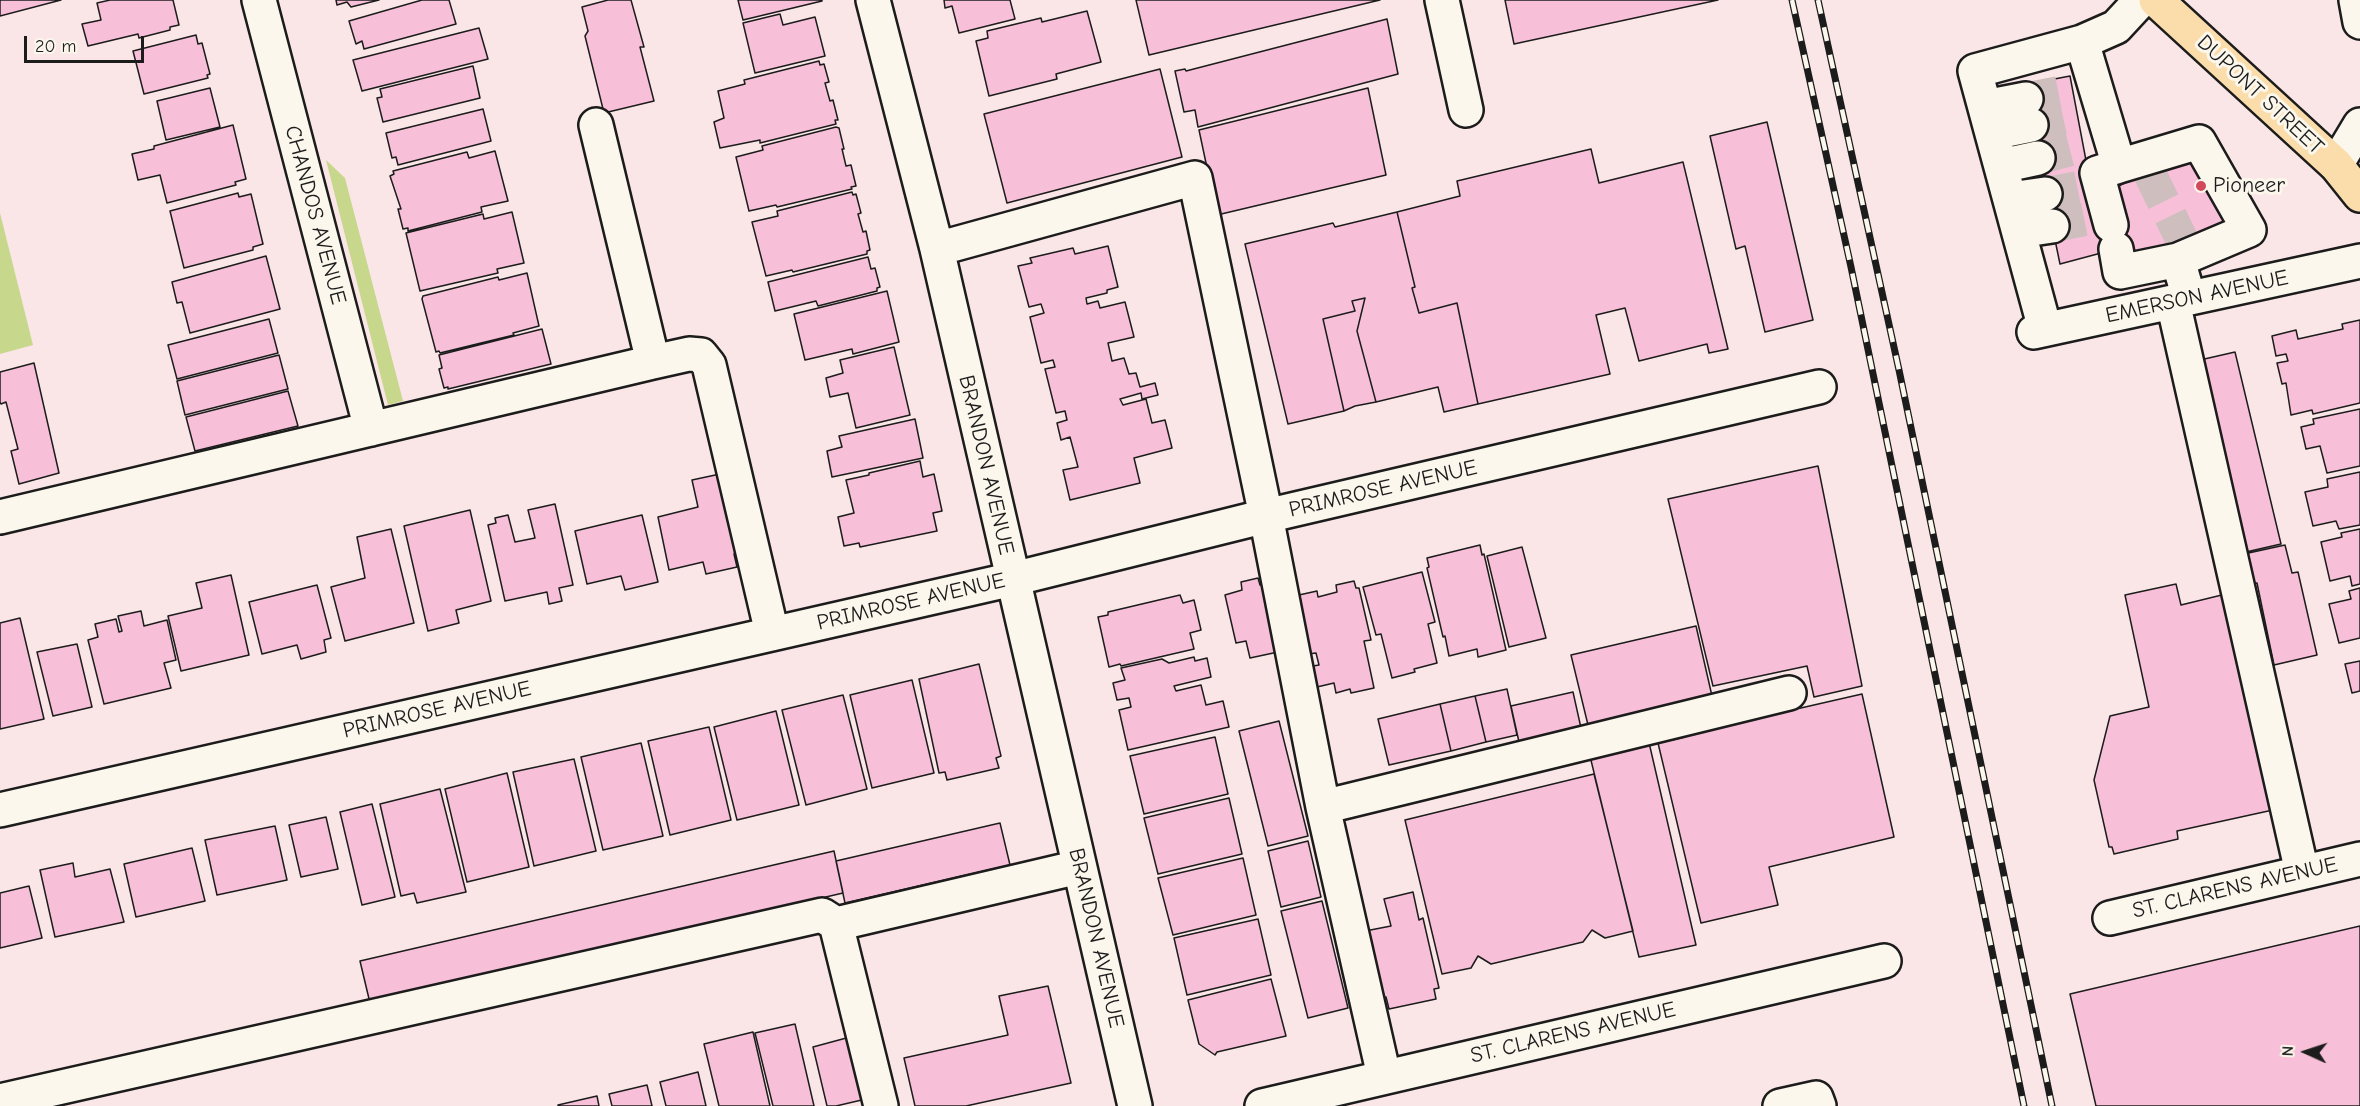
<!DOCTYPE html>
<style>
body{margin:0}
#map{position:relative;width:2360px;height:1106px;overflow:hidden;background:#fae6e6;font-family:"Comic Neue",sans-serif}
canvas{display:block}
.north{position:absolute;left:2276px;top:1022px;width:60px;height:60px;-webkit-text-stroke:4px #fbf7ec;paint-order:stroke;rotate:273deg;font-size:16px;font-weight:700;line-height:24px;text-align:center;color:#1c1c1c}
.north::after{content:'';display:block;margin:auto;width:21px;height:27px;background:#1c1c1c;clip-path:polygon(50% 0,100% 100%,50% 72%,0 100%)}
.scale{position:absolute;left:24px;top:36px;width:120px;height:27px;box-sizing:border-box;border:3px solid #1c1c1c;border-top:0;padding-left:8px;font-size:18px;line-height:21px;white-space:nowrap;color:#1c1c1c;-webkit-text-stroke:4px #fbf7ec;paint-order:stroke}
</style>
<div id="map">
<canvas width="2360" height="1106"></canvas>
<div class="north">N</div>
<div class="scale">20 m</div>
</div>
<script>
const g = document.querySelector('canvas').getContext('2d');
g.lineJoin = 'round';
function fill(path, color) {
  g.fillStyle = color;
  g.fill(path, 'evenodd');
}
function toPath(rows) {
  const path = new Path2D();
  for (const r of rows) {
    path.moveTo(r[0], r[1]);
    for (let i = 2; i < r.length; i += 2) path.lineTo(r[i], r[i + 1]);
  }
  return path;
}
function trace(path, color, width, dash) {
  g.strokeStyle = color;
  g.lineWidth = width;
  g.lineCap = dash ? 'butt' : 'round';
  g.setLineDash(dash || []);
  g.stroke(path);
}
function write(font, color, halo, rows, align = 'center') {
  g.font = font + ' "Comic Neue",sans-serif';
  g.lineWidth = 6;
  g.setLineDash([]);
  g.textBaseline = 'middle';
  g.strokeStyle = halo;
  g.fillStyle = color;
  for (const [text, x, y, turn = 0] of rows) {
    g.save();
    g.translate(x, y);
    g.rotate((+turn || 0) * Math.PI / 180);
    g.textAlign = isNaN(turn) ? turn : align;
    if (halo) g.strokeText(text, 0, 0);
    g.fillText(text, 0, 0);
    g.restore();
  }
}
const green = toPath([
 [326,160,345,178,403,401,388,405],
 [0,213,33,345,0,354]
]);
const building = toPath([
 [0,0,61,0,0,16,0,0],
 [110,0,173,0,179,25,170,27,170,30,139,38,138,34,88,46,82,24,101,20,97,3,110,0],
 [336,0,379,0,351,7,347,2,337,5,336,0],
 [422,0,449,0,456,24,364,49,362,41,356,44,349,21,422,0],
 [608,0,631,0,644,47,640,47,654,101,604,113,585,36,588,31,582,7,608,0],
 [738,0,822,0,822,1,743,20,738,0],
 [944,0,1010,0,1015,19,959,33,952,6,945,8,944,0],
 [1136,0,1380,0,1149,55,1136,0],
 [1505,0,1718,0,1514,44,1505,0],
 [1087,11,1101,62,1056,74,1057,79,989,96,976,41,988,38,987,31,1041,18,1042,22,1087,11],
 [780,14,783,25,815,17,825,56,755,73,743,23,780,14],
 [1387,19,1398,74,1198,127,1195,110,1184,112,1175,71,1185,69,1186,71,1387,19],
 [479,28,488,59,362,91,353,60,479,28],
 [196,35,198,44,202,43,210,74,207,75,208,78,144,94,133,51,196,35],
 [819,61,820,65,824,64,829,82,825,83,830,101,833,100,838,120,835,120,836,124,760,143,760,140,720,148,714,122,724,118,718,91,745,84,744,80,819,61],
 [473,66,480,98,383,122,377,98,382,97,380,89,473,66],
 [1160,69,1182,157,1007,203,984,114,1160,69],
 [2070,76,2099,229,2106,192,2196,149,2228,220,2141,262,2131,245,2060,264,2023,85,2070,76],
 [210,88,220,127,166,140,157,101,210,88],
 [1368,88,1386,175,1217,215,1199,130,1368,88],
 [483,109,491,141,398,165,396,157,392,158,386,133,483,109],
 [1767,122,1813,320,1765,332,1745,246,1736,249,1710,136,1767,122],
 [233,125,246,179,235,182,236,185,167,203,160,175,138,180,132,154,154,149,154,146,233,125],
 [836,127,839,128,844,149,842,149,846,166,851,165,856,186,851,187,852,189,777,207,776,205,749,211,736,157,763,150,762,146,836,127],
 [1591,149,1599,183,1683,162,1728,349,1709,353,1707,344,1639,361,1625,308,1596,315,1610,374,1478,404,1457,303,1419,313,1412,288,1415,287,1397,212,1460,196,1457,181,1591,149],
 [495,151,508,201,481,207,482,212,408,231,408,228,403,229,398,209,401,209,390,176,394,174,393,171,467,152,469,158,495,151],
 [852,192,853,195,856,194,861,213,858,214,863,232,866,231,870,250,867,251,867,254,793,272,792,270,766,276,752,222,778,216,777,211,852,192],
 [238,193,239,197,251,194,263,244,253,247,253,250,184,268,170,211,238,193],
 [512,212,524,263,497,269,498,273,420,291,406,233,483,214,484,219,512,212],
 [1397,212,1415,287,1412,288,1419,313,1457,303,1478,404,1444,412,1438,387,1376,402,1357,331,1365,298,1352,301,1355,311,1323,319,1344,411,1288,424,1245,244,1333,223,1335,227,1397,212],
 [1108,246,1118,287,1107,290,1107,293,1086,298,1087,304,1098,301,1100,308,1125,302,1134,337,1108,343,1112,361,1124,358,1129,374,1136,373,1140,387,1155,383,1158,395,1142,399,1141,393,1120,399,1123,405,1146,399,1152,423,1165,420,1172,448,1134,458,1140,483,1070,500,1063,470,1078,467,1070,437,1061,440,1057,423,1067,420,1065,411,1056,413,1045,369,1055,367,1053,360,1041,363,1030,317,1044,313,1041,304,1029,307,1018,266,1032,263,1030,258,1073,248,1075,254,1108,246],
 [266,256,280,309,190,333,182,302,177,303,172,282,266,256],
 [868,257,871,269,875,268,880,287,877,288,877,291,818,306,816,301,775,311,768,282,868,257],
 [527,273,539,326,513,333,514,335,440,353,439,351,436,352,422,299,423,296,498,277,499,280,527,273],
 [887,291,899,342,853,354,852,349,805,360,794,314,887,291],
 [1365,298,1357,331,1376,402,1355,406,1344,411,1323,319,1355,311,1352,301,1365,298],
 [269,319,278,353,177,379,168,345,269,319],
 [2360,320,2360,403,2313,414,2312,410,2291,415,2286,383,2282,384,2277,363,2288,361,2286,354,2276,356,2272,336,2296,330,2298,339,2343,329,2342,324,2360,320],
 [542,329,551,364,448,389,448,387,444,388,439,369,442,368,439,355,542,329],
 [894,347,910,415,856,428,848,393,830,397,826,378,843,373,840,360,894,347],
 [2235,352,2281,544,2246,552,2200,360,2235,352],
 [279,355,288,389,185,415,177,381,279,355],
 [34,363,59,473,19,484,11,451,18,449,6,402,1,404,0,402,0,372,34,363],
 [288,391,298,426,195,451,186,417,288,391],
 [2360,409,2360,466,2327,473,2320,446,2306,449,2301,427,2314,424,2313,419,2360,409],
 [915,419,923,458,832,477,827,451,842,447,839,436,915,419],
 [920,461,923,477,934,474,942,511,933,513,937,531,860,547,859,543,844,546,838,517,854,513,846,480,869,475,869,473,920,461],
 [1818,466,1862,686,1814,697,1807,666,1713,686,1668,499,1818,466],
 [2360,472,2360,525,2339,529,2336,521,2313,526,2305,492,2328,487,2327,479,2360,472],
 [720,474,738,553,734,554,737,567,706,574,703,562,669,570,658,517,698,507,692,480,720,474],
 [555,504,573,585,559,588,562,601,549,604,547,592,505,601,488,525,496,523,495,518,508,515,515,542,535,538,528,510,555,504],
 [470,510,491,601,456,610,459,623,428,631,404,526,470,510],
 [642,515,658,582,625,590,621,576,587,584,575,531,642,515],
 [391,529,414,623,345,641,331,587,365,578,357,537,391,529],
 [2360,529,2360,584,2352,586,2350,576,2330,581,2321,542,2342,537,2341,533,2360,529],
 [1480,545,1482,555,1484,554,1506,650,1478,657,1477,649,1449,656,1445,636,1443,637,1427,568,1429,567,1427,558,1480,545],
 [2285,545,2292,573,2298,572,2317,655,2274,665,2257,583,2251,584,2244,554,2285,545],
 [1522,547,1546,638,1509,647,1487,556,1522,547],
 [1422,572,1435,622,1428,624,1437,663,1414,669,1415,672,1392,678,1381,634,1376,635,1363,587,1422,572],
 [231,575,249,655,181,671,168,616,202,608,196,583,231,575],
 [1258,578,1260,585,1263,585,1278,652,1250,658,1246,641,1236,643,1225,595,1242,590,1241,582,1258,578],
 [1354,581,1356,588,1359,588,1371,640,1364,641,1374,688,1351,693,1350,689,1336,693,1334,683,1317,687,1313,666,1319,665,1316,653,1308,654,1296,602,1301,601,1299,595,1317,591,1318,597,1337,592,1336,585,1354,581],
 [2176,584,2181,605,2234,592,2282,808,2177,831,2178,839,2114,854,2112,847,2109,847,2094,780,2110,716,2149,707,2125,595,2176,584],
 [317,585,331,638,324,640,326,652,301,659,297,645,262,654,249,602,317,585],
 [2360,588,2360,638,2339,643,2329,604,2351,599,2349,591,2360,588],
 [1180,595,1183,603,1194,600,1201,630,1190,633,1194,649,1121,666,1120,664,1109,667,1098,617,1108,615,1108,612,1180,595],
 [141,611,144,626,167,620,176,660,164,663,171,688,104,704,88,640,98,637,95,624,116,619,119,632,122,631,118,616,141,611],
 [20,618,44,719,0,729,0,623,20,618],
 [1696,626,1712,696,1588,725,1571,655,1696,626],
 [77,644,92,707,53,716,37,652,77,644],
 [1194,657,1195,661,1207,658,1211,677,1174,686,1176,691,1201,685,1206,705,1223,701,1229,727,1128,750,1119,710,1131,707,1129,698,1117,700,1113,683,1125,680,1121,668,1162,659,1169,663,1194,657],
 [2360,661,2360,691,2352,693,2345,664,2360,661],
 [979,664,1001,756,996,758,999,768,947,780,945,772,939,773,919,679,979,664],
 [912,680,934,773,872,788,850,695,912,680],
 [1507,689,1517,735,1486,742,1475,696,1507,689],
 [1573,692,1581,728,1519,742,1511,706,1573,692],
 [1862,694,1894,837,1769,867,1778,905,1701,923,1658,743,1685,737,1682,726,1709,729,1862,694],
 [843,695,867,789,806,805,782,710,843,695],
 [1475,696,1486,742,1451,751,1440,704,1475,696],
 [1440,704,1451,751,1389,765,1378,719,1440,704],
 [776,711,799,805,737,820,714,727,776,711],
 [1279,721,1308,836,1268,846,1239,731,1279,721],
 [709,727,731,820,670,835,648,741,709,727],
 [1647,734,1696,945,1639,957,1588,748,1647,734],
 [1215,737,1228,794,1144,814,1130,756,1215,737],
 [641,743,663,836,603,850,581,757,641,743],
 [574,759,596,851,534,866,513,772,574,759],
 [507,773,529,867,467,882,445,789,507,773],
 [1594,774,1633,931,1605,938,1592,930,1583,942,1491,964,1478,956,1471,968,1442,974,1405,820,1594,774],
 [440,789,466,892,417,903,414,893,401,896,380,804,440,789],
 [1229,798,1242,854,1158,874,1144,818,1229,798],
 [372,804,395,897,362,905,340,812,372,804],
 [326,817,338,869,301,877,289,825,326,817],
 [1000,823,1010,865,845,903,836,861,1000,823],
 [275,826,287,880,217,895,205,840,275,826],
 [1308,841,1321,897,1281,907,1268,851,1308,841],
 [192,848,205,901,136,917,124,864,192,848],
 [834,851,843,893,370,1003,360,961,834,851],
 [1243,858,1256,915,1173,935,1158,878,1243,858],
 [73,863,75,877,110,869,124,922,55,937,40,870,73,863],
 [29,886,42,938,0,948,0,893,29,886],
 [1413,892,1419,920,1423,918,1439,988,1434,989,1436,999,1389,1009,1386,997,1375,999,1360,932,1391,926,1384,899,1413,892],
 [1322,901,1348,1008,1308,1018,1281,911,1322,901],
 [1258,919,1271,975,1187,995,1174,938,1258,919],
 [2360,926,2360,1106,2096,1106,2070,994,2360,926],
 [1271,979,1286,1036,1217,1052,1215,1055,1199,1044,1188,1000,1271,979],
 [1048,986,1071,1083,966,1106,915,1106,904,1058,1008,1035,999,996,1048,986],
 [795,1024,814,1106,773,1106,755,1033,795,1024],
 [753,1032,770,1106,719,1106,704,1044,753,1032],
 [850,1037,866,1099,836,1106,827,1106,813,1047,850,1037],
 [698,1072,706,1106,666,1106,660,1082,698,1072],
 [647,1085,652,1106,612,1106,609,1094,647,1085],
 [597,1096,599,1106,558,1106,558,1105,597,1096]
]);
const minorTunnel = toPath([
 [2026,99,2073,90],
 [2031,125,2077,115],
 [2038,158,2084,146],
 [2149,172,2183,242],
 [2045,194,2091,185],
 [2052,226,2097,217]
]);
const minor = toPath([
 [259,0,371,429],
 [873,0,937,249,1135,1106],
 [1442,0,1466,110],
 [2356,0,2360,22],
 [2082,42,2119,166,2199,142,2249,230,2178,260,2189,298],
 [1985,107,2026,99],
 [596,125,653,362],
 [1992,133,2031,125],
 [2336,165,2360,125],
 [2001,166,2038,158],
 [2010,199,2045,194],
 [2111,225,2097,173,2119,166],
 [2019,231,2052,226],
 [937,249,1195,178,1266,516,1323,807,1384,1076],
 [2116,249,2120,272,2178,260],
 [2173,302,2302,872],
 [2045,329,1975,71,2082,42,2116,27,2141,0],
 [2034,332,2360,261],
 [0,517,653,362,689,354,701,355,709,365,772,633],
 [1323,807,1789,693],
 [0,810,1013,579,1266,516,1819,387],
 [2110,918,2360,859],
 [836,924,881,1106],
 [0,1101,822,915,836,924,1079,867],
 [1262,1106,1884,961],
 [1780,1106,1816,1098,1819,1106]
]);
const major = toPath([
 [2156,0,2336,165,2360,195]
]);
const rail = toPath([
 [1792,0,1851,267,2024,1106],
 [1818,0,1899,370,2052,1106]
]);
const markers = [
 [2201,186,6,"#d1495b"]
];
const streetNames = [
 ["DUPONT STREET",2260,95,43],
 ["CHANDOS AVENUE",315,215,75],
 ["EMERSON AVENUE",2197,297,-12],
 ["BRANDON AVENUE",986,465,77],
 ["PRIMROSE AVENUE",1383,489,-13],
 ["PRIMROSE AVENUE",911,602,-13],
 ["PRIMROSE AVENUE",437,710,-13],
 ["ST. CLARENS AVENUE",2235,888,-13],
 ["BRANDON AVENUE",1096,938,77],
 ["ST. CLARENS AVENUE",1573,1033,-13]
];
const poiNames = [
 ["Pioneer",2213,186]
];
fill(green, '#c7d88c');
fill(building, '#f7c0d8');
trace(building, '#1c1c1c', 1.5);
trace(minorTunnel, '#cebebe', 33, [33, 16]);
trace(minor, '#1c1c1c', 38);
trace(major, '#1c1c1c', 38);
trace(minor, '#fbf7ec', 33);
trace(major, '#fbddab', 33);
trace(rail, '#1c1c1c', 7);
trace(rail, '#fbf7ec', 4.5, [14]);
for (const [x, y, r, color] of markers) {
  const dot = new Path2D();
  dot.arc(x, y, r, 0, 2 * Math.PI);
  g.fillStyle = color;
  g.fill(dot);
  trace(dot, '#fbf7ec', 2);
}
write('22px', '#1c1c1c', '#fbf7ec', streetNames);
write('22px', '#1c1c1c', '#fbf7ec', poiNames, 'left');
</script>
